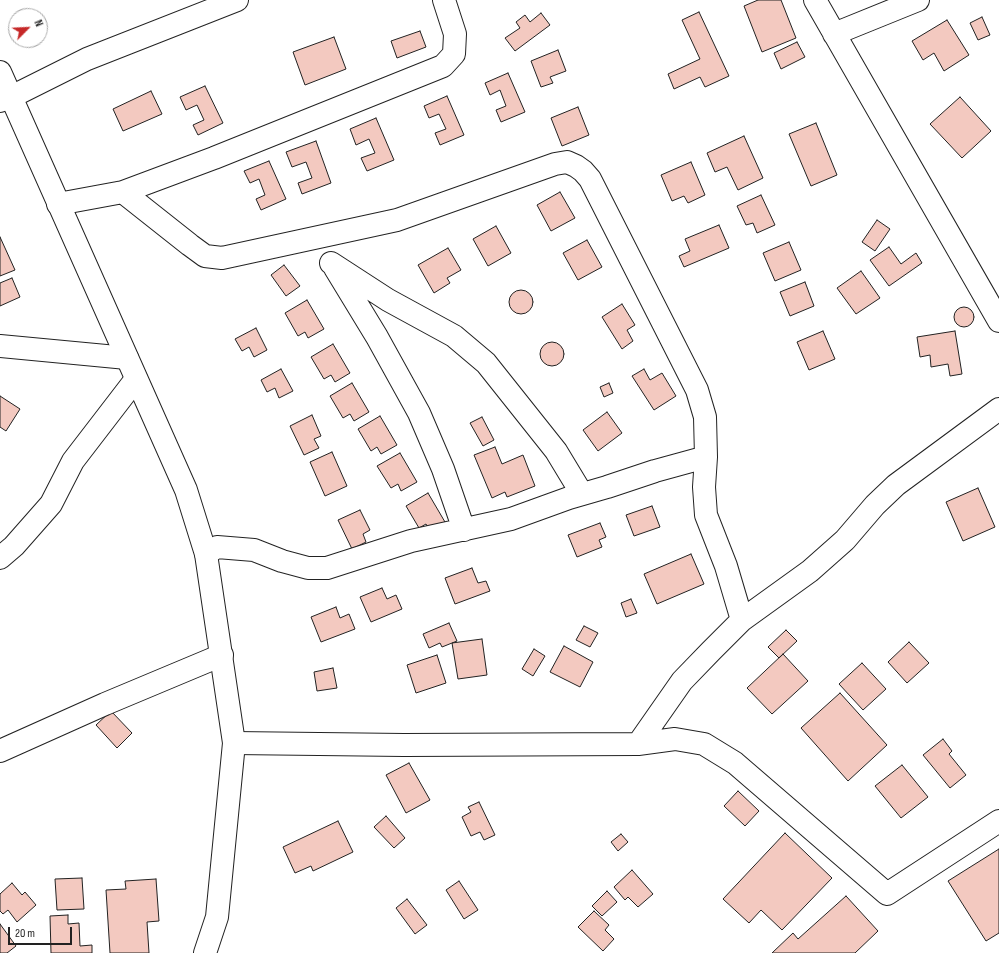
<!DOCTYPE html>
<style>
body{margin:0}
#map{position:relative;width:999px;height:953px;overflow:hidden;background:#fff;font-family:"Sofia Sans Condensed",sans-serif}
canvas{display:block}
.north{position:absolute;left:8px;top:8px;width:40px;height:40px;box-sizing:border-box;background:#fff;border:1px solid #a7a7a7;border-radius:50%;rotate:66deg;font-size:11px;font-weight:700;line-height:16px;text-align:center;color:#222}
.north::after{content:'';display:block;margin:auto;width:14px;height:18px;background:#c62828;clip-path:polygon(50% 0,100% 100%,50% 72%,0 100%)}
.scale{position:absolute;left:8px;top:927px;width:64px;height:18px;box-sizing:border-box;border:2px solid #222;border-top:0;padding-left:5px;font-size:12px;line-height:14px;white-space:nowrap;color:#222;-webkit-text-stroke:3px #fff;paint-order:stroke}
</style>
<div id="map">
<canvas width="999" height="953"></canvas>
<div class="north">N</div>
<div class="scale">20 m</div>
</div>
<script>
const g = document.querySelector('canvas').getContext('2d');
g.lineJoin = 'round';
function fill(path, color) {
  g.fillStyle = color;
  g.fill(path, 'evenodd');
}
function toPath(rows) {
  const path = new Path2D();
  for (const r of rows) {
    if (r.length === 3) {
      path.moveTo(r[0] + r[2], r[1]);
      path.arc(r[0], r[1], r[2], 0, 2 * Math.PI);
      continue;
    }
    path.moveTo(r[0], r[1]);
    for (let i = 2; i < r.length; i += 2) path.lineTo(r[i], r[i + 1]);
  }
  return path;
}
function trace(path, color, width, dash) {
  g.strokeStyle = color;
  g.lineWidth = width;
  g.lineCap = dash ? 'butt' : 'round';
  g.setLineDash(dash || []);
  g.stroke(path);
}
const building = toPath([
 [758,0,781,0,796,38,762,52,744,6,758,0],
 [699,12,729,76,705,87,700,77,674,89,668,74,700,59,682,20,699,12],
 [541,13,550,25,515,51,505,38,520,28,516,22,525,15,530,22,541,13],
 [982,17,990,35,978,40,970,23,982,17],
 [947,20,969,55,944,71,934,53,923,60,912,41,947,20],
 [420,31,426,47,397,58,391,41,420,31],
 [334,37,346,69,305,85,293,52,334,37],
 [797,42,805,57,781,69,774,53,797,42],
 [558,50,566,71,550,77,553,83,541,87,531,61,558,50],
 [508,73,525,112,501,122,496,110,506,106,500,90,490,95,485,83,508,73],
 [205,86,223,123,198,135,193,125,204,120,197,105,186,110,180,97,205,86],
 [151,91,162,114,123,131,113,109,151,91],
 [447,96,464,135,440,145,435,133,446,129,439,114,429,118,424,106,447,96],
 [960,97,991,131,962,158,930,124,960,97],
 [578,107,589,135,562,146,551,118,578,107],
 [376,118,394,160,367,171,361,158,375,153,369,139,356,145,350,129,376,118],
 [816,123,837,175,811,186,789,134,816,123],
 [744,136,763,178,738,190,727,167,715,172,707,153,744,136],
 [316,141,331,183,302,194,298,183,312,178,306,162,292,167,286,152,316,141],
 [269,161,286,199,261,210,256,199,265,195,259,179,250,183,244,171,269,161],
 [691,162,705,195,688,203,684,196,672,201,661,175,691,162],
 [560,192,575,218,551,231,537,205,560,192],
 [761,195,775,225,757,233,753,223,746,225,737,206,761,195],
 [877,220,890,229,875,251,862,242,877,220],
 [719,225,729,248,684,267,679,256,690,251,685,239,719,225],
 [496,226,511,253,488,266,473,239,496,226],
 [0,237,15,270,0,276,0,237],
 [587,240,602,267,578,280,563,253,587,240],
 [789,242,801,270,775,281,763,253,789,242],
 [889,247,901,264,916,253,922,263,889,286,870,260,889,247],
 [448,248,461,270,447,278,450,283,434,293,418,265,448,248],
 [284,265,300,286,286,296,271,275,284,265],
 [861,271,880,298,856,314,837,288,861,271],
 [12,278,20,297,0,306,0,283,12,278],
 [805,282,814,306,790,316,780,292,805,282],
 [521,302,12],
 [307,300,324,329,308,338,305,332,298,336,285,313,307,300],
 [622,304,635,325,627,330,633,341,622,349,602,317,622,304],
 [964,317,10],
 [256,328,267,350,254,357,249,347,242,351,235,339,256,328],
 [823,331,835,359,809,370,797,342,823,331],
 [955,331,962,374,950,376,948,364,931,367,930,355,920,357,917,337,955,331],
 [552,354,12],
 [333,344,350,373,335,382,331,375,324,379,311,357,333,344],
 [281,369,293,391,279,398,275,388,267,392,261,380,281,369],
 [644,369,650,380,662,373,676,396,654,410,632,376,644,369],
 [352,383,369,412,354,421,350,414,343,418,330,396,352,383],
 [609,383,613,393,604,397,600,387,609,383],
 [0,396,20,409,6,431,0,427,0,396],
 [607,412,622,433,598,451,583,430,607,412],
 [312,415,321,436,314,439,319,448,304,455,290,426,312,415],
 [380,416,397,445,381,454,377,447,371,451,358,429,380,416],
 [482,417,494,440,483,446,470,423,482,417],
 [495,447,502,464,523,455,535,486,507,497,505,492,492,498,474,455,495,447],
 [332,452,347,486,325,496,310,462,332,452],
 [400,453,417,482,401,491,398,484,391,488,377,466,400,453],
 [978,488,995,527,963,541,946,502,978,488],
 [428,493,445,522,430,531,426,524,419,528,406,506,428,493],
 [652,506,660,527,634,536,626,515,652,506],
 [360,510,370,530,363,534,366,542,352,549,338,520,360,510],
 [600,523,606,537,599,540,602,547,577,557,568,535,600,523],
 [691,554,704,584,657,604,644,574,691,554],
 [472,568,478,583,486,581,490,591,455,604,445,578,472,568],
 [382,588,387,599,396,595,402,609,371,622,360,597,382,588],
 [631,599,637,613,626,617,621,603,631,599],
 [336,607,340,618,349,614,355,629,321,642,311,617,336,607],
 [449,623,457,641,442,647,440,643,429,648,423,634,449,623],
 [584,626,598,633,590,647,576,640,584,626],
 [786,630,797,641,779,658,768,647,786,630],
 [482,639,487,675,458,679,452,643,482,639],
 [909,642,929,663,907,683,888,662,909,642],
 [564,646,593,662,580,687,550,672,564,646],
 [534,649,545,656,533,676,522,669,534,649],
 [783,654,808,681,772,714,747,688,783,654],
 [437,655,446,683,416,693,407,665,437,655],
 [862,663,886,689,863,710,839,684,862,663],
 [333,668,337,688,317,691,314,672,333,668],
 [840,693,887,745,848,781,801,728,840,693],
 [111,711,132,733,117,748,96,725,111,711],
 [943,739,952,751,949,754,966,775,950,788,923,755,943,739],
 [409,763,430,800,406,813,386,775,409,763],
 [902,765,928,797,901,818,875,786,902,765],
 [738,791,759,811,745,826,724,806,738,791],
 [479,802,495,835,484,840,480,832,471,836,462,817,471,812,468,807,479,802],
 [386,816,405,838,394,848,374,827,386,816],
 [338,821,353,852,313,871,311,866,295,873,283,847,338,821],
 [785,833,832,878,782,930,761,910,749,923,723,899,785,833],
 [621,834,628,842,618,851,611,842,621,834],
 [999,849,999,933,986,941,948,881,999,849],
 [632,870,653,894,638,907,628,897,625,900,614,887,632,870],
 [82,878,84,909,57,910,55,879,82,878],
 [156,879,159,921,147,922,149,953,110,953,106,890,126,889,125,881,156,879],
 [459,881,478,910,464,919,446,890,459,881],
 [12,883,22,895,25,892,36,905,17,922,8,910,3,914,0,911,0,894,12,883],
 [607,891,617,902,602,916,592,906,607,891],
 [846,896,878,931,855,953,772,953,793,933,798,939,846,896],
 [407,899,427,925,415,934,396,908,407,899],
 [594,911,609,925,605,930,614,939,603,951,578,927,594,911],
 [68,915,68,924,79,923,80,946,92,945,92,953,51,953,50,916,68,915],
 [0,924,16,946,7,953,0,953,0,924]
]);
const minor = toPath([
 [815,0,999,321],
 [834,34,918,0],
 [0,101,11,97,87,59,237,0],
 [123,192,190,245,205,256,222,258,397,220,555,164,567,162,576,166,583,171,590,179,697,390,705,417,706,457,704,487,706,515,726,566,742,620,711,651,682,681,638,744],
 [58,204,123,192,214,158,443,66,454,54,455,34,444,0],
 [331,263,388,300,454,336,486,363,556,451,582,494],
 [335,268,377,337,419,413,443,469,464,530],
 [0,346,127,358],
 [206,554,217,547,254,550,282,561,308,568,327,568,411,541,511,519,569,498,607,487,655,471,706,457],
 [0,558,14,546,51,504,73,461,136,379],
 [742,620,810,571,845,540,875,505,896,485,999,409],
 [234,743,404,745,638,744,675,739,704,744,735,763,887,894,999,821],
 [0,751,105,704,222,655]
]);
const major = toPath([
 [0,72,186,490,206,554,234,743,217,917,205,953]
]);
fill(building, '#f3c9c0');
trace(building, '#222', 1);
trace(minor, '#222', 24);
trace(major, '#222', 24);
trace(minor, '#fff', 22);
trace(major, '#fff', 22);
</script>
